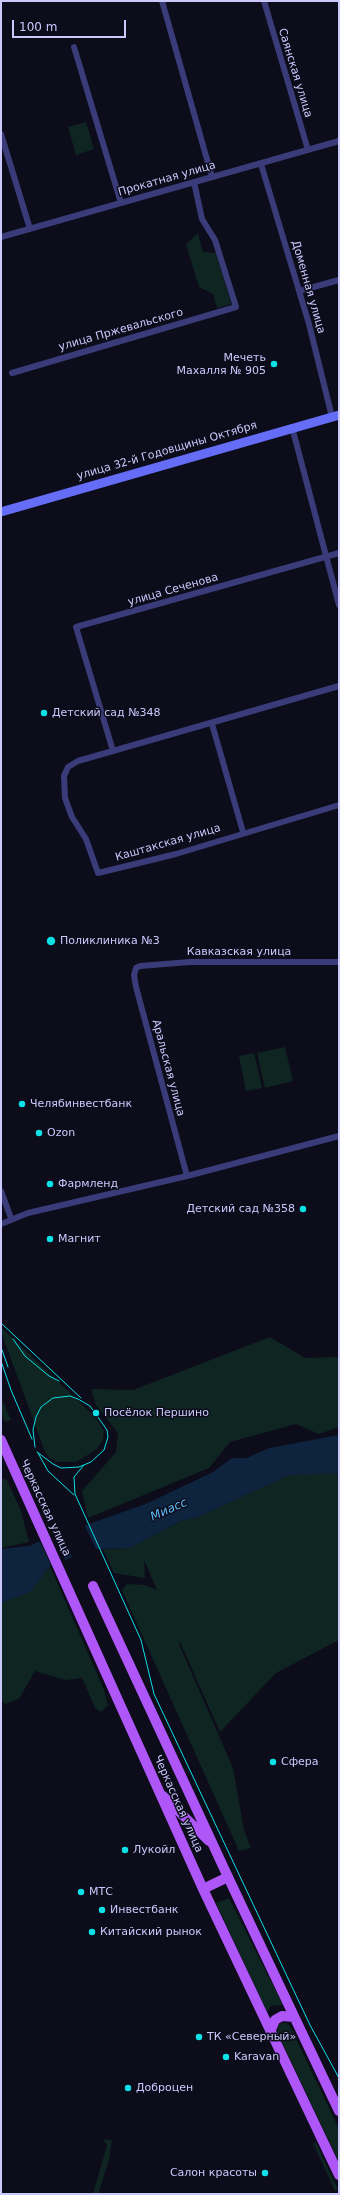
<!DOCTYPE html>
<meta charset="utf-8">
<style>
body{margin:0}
#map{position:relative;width:340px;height:2195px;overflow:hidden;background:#0d0c1b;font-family:"DejaVu Sans",sans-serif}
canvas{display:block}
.frame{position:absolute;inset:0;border:2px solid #cbc9fc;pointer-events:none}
.scale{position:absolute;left:12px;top:20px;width:114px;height:18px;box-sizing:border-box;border:2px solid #cbc9fc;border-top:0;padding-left:5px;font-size:12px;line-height:14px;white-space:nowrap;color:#cbc9fc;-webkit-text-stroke:3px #0d0c1b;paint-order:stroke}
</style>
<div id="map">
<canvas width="340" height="2195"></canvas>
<div class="frame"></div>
<div class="scale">100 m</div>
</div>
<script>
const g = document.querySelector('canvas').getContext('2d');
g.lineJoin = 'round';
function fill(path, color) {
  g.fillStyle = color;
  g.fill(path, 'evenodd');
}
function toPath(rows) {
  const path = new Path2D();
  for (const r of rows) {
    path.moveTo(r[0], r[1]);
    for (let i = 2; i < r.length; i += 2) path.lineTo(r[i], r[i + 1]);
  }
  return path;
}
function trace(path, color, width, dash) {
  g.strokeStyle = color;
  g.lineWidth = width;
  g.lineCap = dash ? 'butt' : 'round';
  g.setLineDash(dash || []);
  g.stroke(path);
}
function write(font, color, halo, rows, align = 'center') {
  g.font = font + ' "DejaVu Sans",sans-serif';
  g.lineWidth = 3;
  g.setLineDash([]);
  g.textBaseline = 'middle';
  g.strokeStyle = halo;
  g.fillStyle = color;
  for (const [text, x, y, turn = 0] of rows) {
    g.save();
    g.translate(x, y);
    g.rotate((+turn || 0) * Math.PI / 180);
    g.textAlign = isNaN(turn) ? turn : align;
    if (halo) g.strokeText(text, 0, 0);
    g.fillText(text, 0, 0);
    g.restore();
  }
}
const green = toPath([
 [86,122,94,149,76,155,68,127],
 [198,233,203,252,216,253,231,304,217,308,213,294,199,287,186,244],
 [285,1047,293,1081,265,1088,257,1053],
 [254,1053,262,1088,246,1091,239,1056],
 [1,1327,96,1418,104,1431,103,1440,96,1450,76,1462,58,1462,50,1458,45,1452,1,1332],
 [270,1337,305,1358,339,1357,339,1427,319,1434,296,1424,230,1442,209,1468,88,1518,82,1491,116,1452,118,1433,96,1405,91,1389,133,1390],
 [1,1397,11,1420,5,1422,1,1414],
 [336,1472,339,1477,339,1640,276,1673,220,1732,180,1642,179,1644,233,1768,244,1830,251,1848,239,1851,122,1590,127,1584,145,1585,157,1590,144,1560,145,1578,114,1573,103,1549,130,1548,181,1521,198,1517,289,1475],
 [1,1478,7,1480,21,1511,29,1542,1,1548],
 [50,1566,104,1690,108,1705,101,1712,95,1708,82,1678,65,1680,35,1671,19,1699,5,1704,1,1699,1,1603,30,1592],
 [229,1898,283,2005,271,2006,267,2012,216,1903],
 [283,2023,287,2023,291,2028,339,2129,339,2162,277,2032,279,2024],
 [103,2139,112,2140,109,2160,98,2194,93,2194,107,2145],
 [316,2142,338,2190,335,2191,313,2143]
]);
const water = toPath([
 [339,1435,339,1473,289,1475,198,1517,181,1521,130,1548,93,1549,50,1566,30,1592,1,1603,1,1549,28,1546,148,1503,213,1472,232,1458,247,1458,269,1448]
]);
const pier = toPath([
 [84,1524,97,1551,73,1559,61,1532],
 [53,1534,66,1562,52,1568,39,1539]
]);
const minor = toPath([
 [162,1,212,177],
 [264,1,308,150],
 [74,47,121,203],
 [1,134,30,229],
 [261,164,309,324,332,417],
 [1,237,339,141],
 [299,291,339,280],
 [12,373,236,307,215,240,202,219,194,182],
 [292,427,339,605],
 [339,686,78,761,68,767,64,776,65,798,72,817,86,839,98,873,176,854,339,805],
 [212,724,243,832],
 [113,751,76,627,339,553],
 [187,1176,136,987,134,975,136,968,140,966,190,962,339,962],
 [1,1191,11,1218],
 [1,1224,28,1213,187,1176,339,1136]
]);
const secondary = toPath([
 [1,512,339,415]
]);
const primary = toPath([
 [1,1440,203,1889,339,2175],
 [93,1586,228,1877,339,2111],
 [163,1796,209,1841],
 [203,1889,228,1877],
 [271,2030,275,2020,282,2016,294,2017]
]);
const tram = toPath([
 [1,1323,81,1398],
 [13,1339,25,1356,49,1376,59,1381],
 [1,1347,8,1367],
 [1,1361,11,1390,32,1439],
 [35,1447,33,1430,36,1417,41,1407,53,1398,70,1396,78,1399,90,1406,107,1430,108,1437,104,1450,91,1462,79,1467,61,1468,53,1464,37,1452],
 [38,1453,48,1471,74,1495],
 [84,1465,74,1477,75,1494,141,1640,154,1694,310,2025,339,2078]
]);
const markers = [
 [274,364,4,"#0be1e6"],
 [44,713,4,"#0be1e6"],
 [51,941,5,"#0be1e6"],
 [22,1104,4,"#0be1e6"],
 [39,1133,4,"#0be1e6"],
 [50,1184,4,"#0be1e6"],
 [303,1209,4,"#0be1e6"],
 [50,1239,4,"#0be1e6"],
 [96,1413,4,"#0be1e6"],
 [273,1762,4,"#0be1e6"],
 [125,1850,4,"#0be1e6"],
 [81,1892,4,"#0be1e6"],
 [102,1910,4,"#0be1e6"],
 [92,1932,4,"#0be1e6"],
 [199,2037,4,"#0be1e6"],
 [226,2057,4,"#0be1e6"],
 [128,2088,4,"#0be1e6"],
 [265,2173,4,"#0be1e6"]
];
const streetNames = [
 ["Саянская улица",295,73,73],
 ["Прокатная улица",167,179,-16],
 ["Доменная улица",308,287,74],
 ["улица Пржевальского",121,330,-16],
 ["улица 32-й Годовщины Октября",167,451,-16],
 ["улица Сеченова",173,590,-16],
 ["Каштакская улица",168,843,-16],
 ["Кавказская улица",239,952],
 ["Аральская улица",168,1068,75],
 ["Черкасская улица",45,1508,65],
 ["Черкасская улица",178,1804,66]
];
const poiNames = [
 ["Мечеть",266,358,"right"],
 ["Махалля № 905",266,371,"right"],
 ["Детский сад №348",52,713],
 ["Поликлиника №3",60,941],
 ["Челябинвестбанк",30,1104],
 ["Ozon",47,1133],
 ["Фармленд",58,1184],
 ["Детский сад №358",295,1209,"right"],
 ["Магнит",58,1239],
 ["Посёлок Першино",104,1413],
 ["Сфера",281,1762],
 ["Лукойл",133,1850],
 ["МТС",89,1892],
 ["Инвестбанк",110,1910],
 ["Китайский рынок",100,1932],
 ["ТК «Северный»",207,2037],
 ["Karavan",234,2057],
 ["Доброцен",136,2088],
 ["Салон красоты",257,2173,"right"]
];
const waterNames = [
 ["Миасс",169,1510,-24]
];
fill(green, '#0f2522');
fill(water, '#0e243e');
fill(pier, '#0d0c1b');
trace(minor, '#393c78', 6);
trace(secondary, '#656df7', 9);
trace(primary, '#ae56f7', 10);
trace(tram, '#0be1e6', 1);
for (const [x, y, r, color] of markers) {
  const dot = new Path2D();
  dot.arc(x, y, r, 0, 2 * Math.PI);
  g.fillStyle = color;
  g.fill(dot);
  trace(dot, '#0d0c1b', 1.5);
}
write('11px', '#cbc9fc', '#0d0c1b', streetNames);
write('11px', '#cbc9fc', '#0d0c1b', poiNames, 'left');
write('italic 12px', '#5cbcf7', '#0d0c1b', waterNames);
</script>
